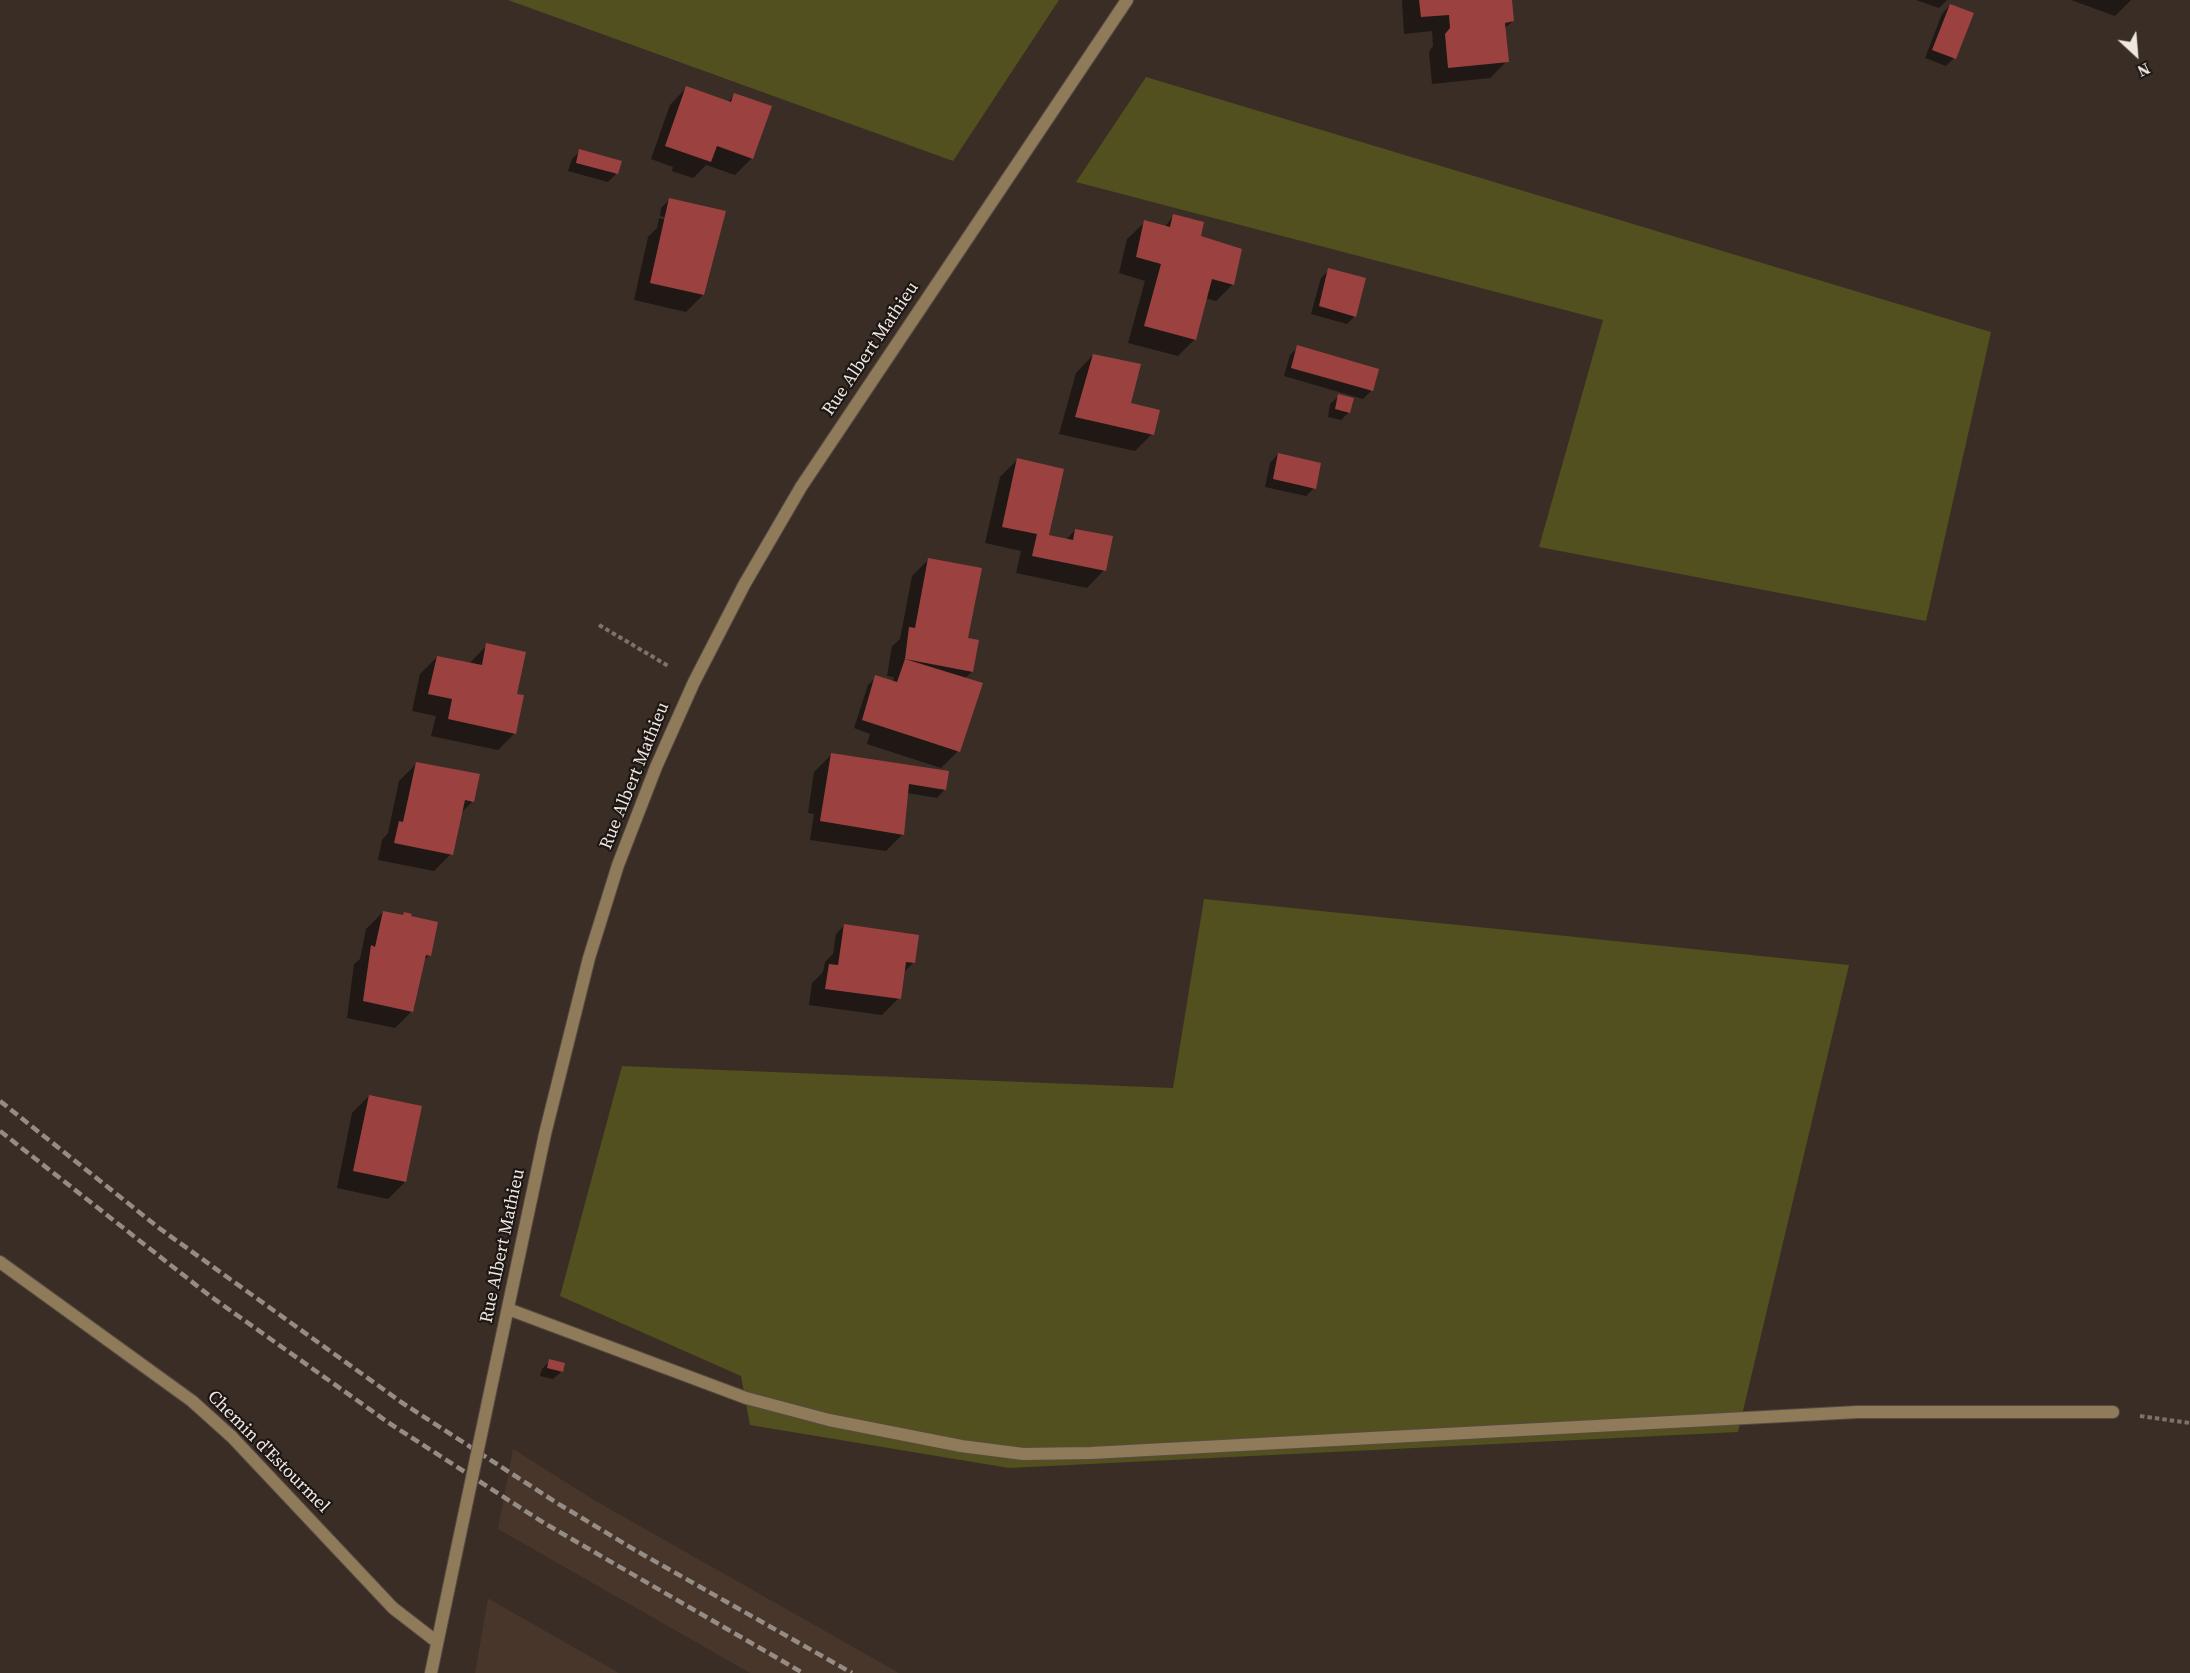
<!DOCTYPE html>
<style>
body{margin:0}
#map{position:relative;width:2190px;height:1673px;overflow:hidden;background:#3a2d26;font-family:"Source Serif 4",serif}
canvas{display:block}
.north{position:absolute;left:2106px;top:24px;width:60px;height:60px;-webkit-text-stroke:4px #1d1714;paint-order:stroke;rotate:154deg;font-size:16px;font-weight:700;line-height:24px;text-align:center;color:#efe7e2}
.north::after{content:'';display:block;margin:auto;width:21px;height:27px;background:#efe7e2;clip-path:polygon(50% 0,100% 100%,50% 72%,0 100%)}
</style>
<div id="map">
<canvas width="2190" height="1673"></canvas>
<div class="north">N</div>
</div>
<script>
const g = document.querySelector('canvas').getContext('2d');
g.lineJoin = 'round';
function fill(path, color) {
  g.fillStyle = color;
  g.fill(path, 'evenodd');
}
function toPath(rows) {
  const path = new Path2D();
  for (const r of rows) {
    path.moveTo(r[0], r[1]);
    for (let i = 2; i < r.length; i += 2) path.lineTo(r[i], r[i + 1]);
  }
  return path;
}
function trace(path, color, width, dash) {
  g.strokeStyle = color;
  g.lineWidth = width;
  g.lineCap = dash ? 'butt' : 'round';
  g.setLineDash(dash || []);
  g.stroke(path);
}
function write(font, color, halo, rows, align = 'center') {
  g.font = font + ' "Source Serif 4",serif';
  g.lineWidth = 4.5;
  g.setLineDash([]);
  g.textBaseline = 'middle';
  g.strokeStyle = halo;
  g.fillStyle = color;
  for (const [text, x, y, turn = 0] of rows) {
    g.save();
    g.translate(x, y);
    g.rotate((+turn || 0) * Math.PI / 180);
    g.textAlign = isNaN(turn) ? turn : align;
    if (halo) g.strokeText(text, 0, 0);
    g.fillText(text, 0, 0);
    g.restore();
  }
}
const built = toPath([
 [513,1449,594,1500,899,1673,750,1673,498,1529],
 [488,1599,489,1599,619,1673,475,1673]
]);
const green = toPath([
 [508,0,1059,0,953,161],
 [1146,77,1991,332,1926,621,1539,547,1603,320,1076,182],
 [1204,899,1849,965,1738,1432,1009,1468,750,1425,741,1376,560,1296,622,1066,1173,1088]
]);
const shadow = toPath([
 [1402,0,1511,0,1513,21,1504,29,1507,61,1490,78,1432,84,1429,52,1433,46,1432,31,1404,34],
 [1916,0,1947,0,1939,8],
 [2071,0,2131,0,2115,16],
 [1950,5,1954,58,1946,66,1925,58,1942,14],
 [687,87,728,102,735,95,752,158,735,175,706,165,693,178,672,171,673,167,651,159,670,105],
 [580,151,616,174,608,182,568,171,572,159],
 [669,200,724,212,703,295,686,312,634,300,648,237,657,228,659,218,716,234,716,231,660,216,661,208],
 [1173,216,1200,235,1233,284,1216,301,1205,298,1195,339,1178,356,1128,343,1145,281,1119,273,1127,239,1145,222,1164,228],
 [1329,270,1355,316,1347,324,1311,314,1321,278],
 [1298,347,1371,391,1363,399,1284,376,1290,355],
 [1093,355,1152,434,1135,451,1059,434,1076,373],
 [1339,396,1349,412,1341,420,1328,417,1330,404],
 [1278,454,1314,488,1306,496,1265,487,1270,463],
 [1017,460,1047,536,1066,540,1075,530,1104,570,1087,588,1016,573,1021,551,985,543,1000,477],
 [929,559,967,639,972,672,964,679,958,751,941,768,867,744,870,734,854,728,868,685,876,677,893,682,894,677,887,676,892,646,900,639,912,576],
 [487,645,515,695,515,733,498,750,431,736,436,716,412,711,420,674,437,657,469,664],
 [831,755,945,789,937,798,907,793,903,834,886,851,810,840,814,814,808,813,814,772],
 [416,764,472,802,461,813,451,854,434,871,378,860,382,840,388,833,399,781],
 [383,912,402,916,404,914,430,955,423,961,412,1011,395,1028,347,1018,354,964,360,959,366,929],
 [844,926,914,962,903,973,899,998,882,1015,809,1005,812,983,823,972,825,962,833,954,836,934],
 [369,1096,405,1182,388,1199,337,1188,352,1113],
 [550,1361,562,1371,553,1379,540,1376,542,1369]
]);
const building = toPath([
 [1419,0,1512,0,1514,21,1505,23,1509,62,1448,68,1445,34,1450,28,1449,15,1421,17],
 [1950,4,1974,13,1956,59,1932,50],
 [686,86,731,102,734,93,772,106,753,159,717,146,711,162,665,146],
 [579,149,622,161,618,174,576,163],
 [669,198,726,211,704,295,650,283],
 [1173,214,1204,222,1201,236,1242,249,1234,285,1212,279,1196,340,1144,326,1161,264,1136,257,1144,220,1170,227],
 [1328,268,1366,278,1356,317,1319,306],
 [1297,345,1379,369,1373,391,1291,368],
 [1093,354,1141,364,1131,403,1160,410,1154,435,1075,417],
 [1338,394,1354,398,1350,413,1335,409],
 [1278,453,1321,463,1316,489,1273,479],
 [1017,458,1064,469,1049,535,1073,540,1075,529,1113,536,1106,571,1032,556,1037,534,1002,527],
 [928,558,982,568,968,638,979,640,973,672,905,659,983,683,960,752,862,720,875,675,897,682,905,659,909,627,915,628],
 [486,643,526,652,517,694,524,695,516,734,448,719,452,699,428,694,437,656,482,665],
 [831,753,949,771,946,790,909,784,904,835,820,821],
 [416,762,480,774,474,802,465,800,453,855,394,843,399,821,403,822],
 [383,911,403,915,404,912,412,914,411,916,438,922,431,956,426,955,413,1012,363,1001,371,945,375,947],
 [844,924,919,935,915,963,906,962,901,999,825,989,829,964,838,965],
 [369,1095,422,1106,406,1182,353,1171],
 [549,1359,565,1363,563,1372,547,1368]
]);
const path = toPath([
 [599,625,670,667],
 [2140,1416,2190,1423]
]);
const street = toPath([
 [0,1262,192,1401,232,1437,393,1608,437,1642],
 [508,1309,746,1398,829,1420,961,1446,1023,1454,1091,1453,1858,1412,2113,1412],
 [497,1359,545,1134,589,958,618,865,656,767,694,682,744,585,801,487,1127,0],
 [431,1673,454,1563]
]);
const rail = toPath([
 [0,1101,159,1228,401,1402,557,1503,635,1550,852,1673],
 [0,1131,210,1296,389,1423,544,1523,803,1673]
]);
const streetBridge = toPath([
 [454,1563,497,1359]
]);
const streetNames = [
 ["Rue Albert Mathieu",871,349,-56],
 ["Rue Albert Mathieu",635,776,-68],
 ["Rue Albert Mathieu",503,1246,-78],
 ["Chemin d'Estourmel",268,1452,45]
];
fill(built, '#48362b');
fill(green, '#51501e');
fill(shadow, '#0007');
fill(building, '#9b4240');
trace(street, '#574b44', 14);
trace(path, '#7e726c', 4, [4.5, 3]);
trace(street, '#8f7b59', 12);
trace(rail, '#968c86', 4.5, [9, 4.5]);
trace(streetBridge, '#574b44', 14, []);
trace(streetBridge, '#8f7b59', 12);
write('18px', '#efe7e2', '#1d1714', streetNames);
</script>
